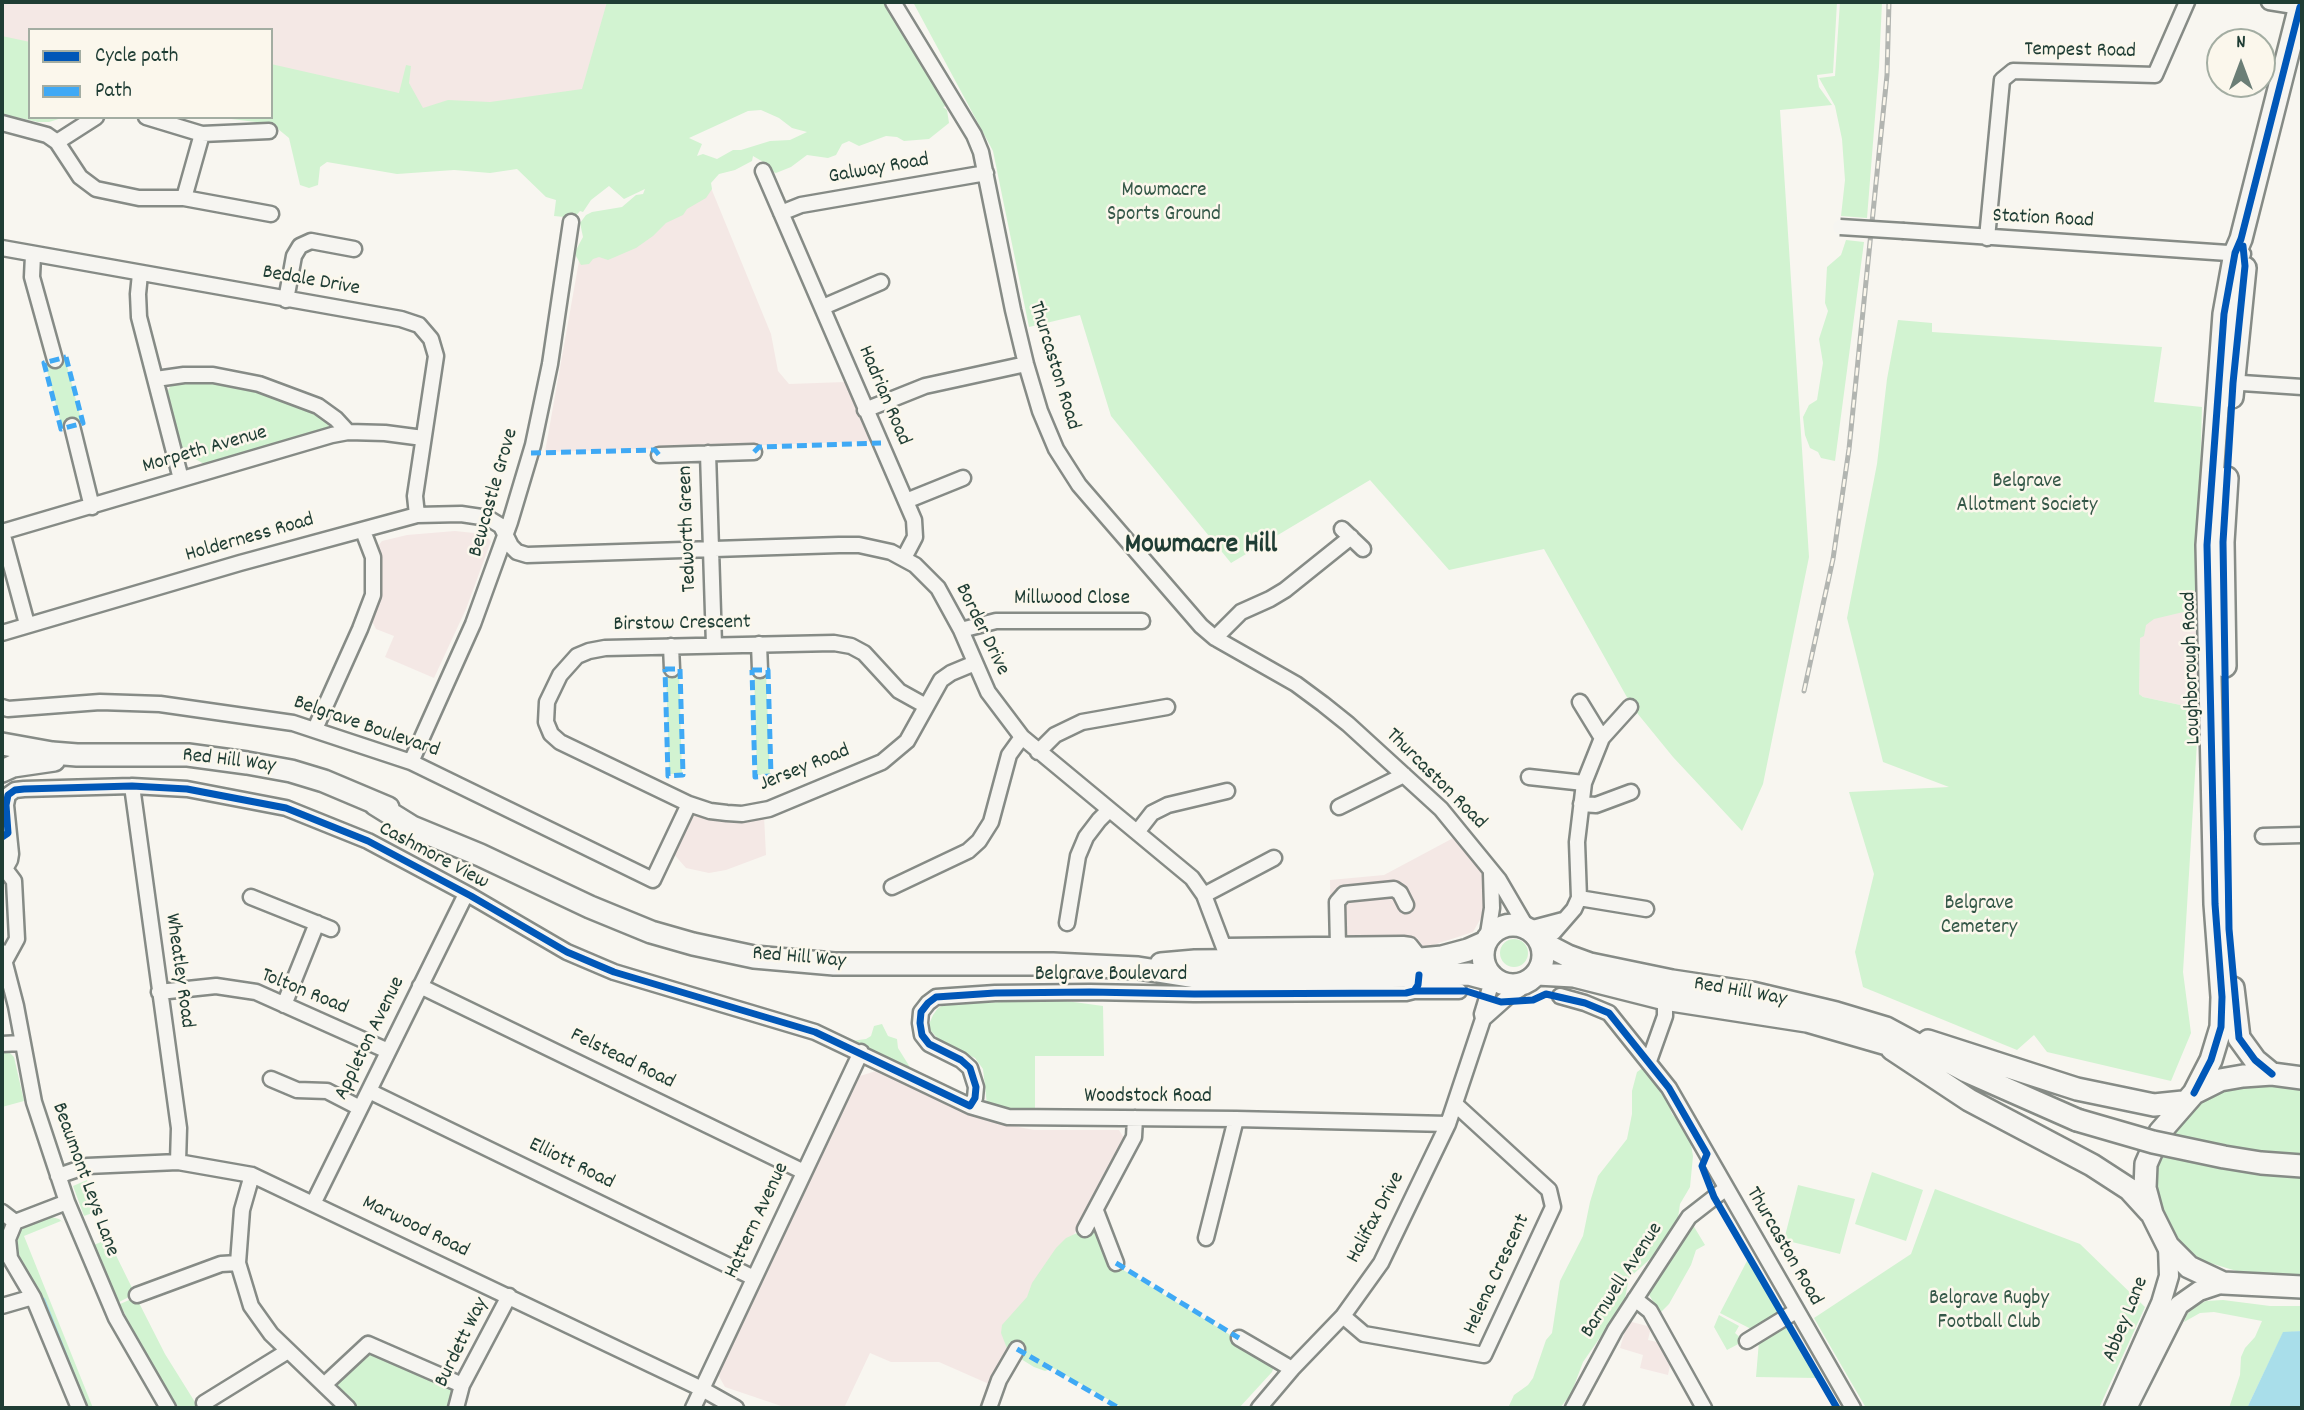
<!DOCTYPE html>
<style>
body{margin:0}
#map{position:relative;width:2304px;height:1410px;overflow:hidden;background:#f8f6f0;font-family:Dekko,sans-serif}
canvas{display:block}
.frame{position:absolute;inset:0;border:4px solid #1f3d34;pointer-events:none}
.legend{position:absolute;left:28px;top:28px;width:245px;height:91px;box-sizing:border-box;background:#fbf7ec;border:2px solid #a3ada2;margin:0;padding:9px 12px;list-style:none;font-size:21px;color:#1f3d34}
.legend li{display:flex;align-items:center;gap:14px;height:35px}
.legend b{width:35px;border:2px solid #a3ada2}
.north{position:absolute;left:2206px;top:28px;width:70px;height:70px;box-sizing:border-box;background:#fbf7ec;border:2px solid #a3ada2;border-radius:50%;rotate:0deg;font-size:19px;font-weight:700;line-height:28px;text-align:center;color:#1f3d34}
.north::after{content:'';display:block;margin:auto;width:24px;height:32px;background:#6b7e76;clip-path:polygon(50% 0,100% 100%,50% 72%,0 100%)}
</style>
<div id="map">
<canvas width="2304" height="1410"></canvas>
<div class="frame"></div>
<ul class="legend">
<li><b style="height:9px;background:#0057b8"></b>Cycle path</li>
<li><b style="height:9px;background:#3fa9f5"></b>Path</li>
</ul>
<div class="north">N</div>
</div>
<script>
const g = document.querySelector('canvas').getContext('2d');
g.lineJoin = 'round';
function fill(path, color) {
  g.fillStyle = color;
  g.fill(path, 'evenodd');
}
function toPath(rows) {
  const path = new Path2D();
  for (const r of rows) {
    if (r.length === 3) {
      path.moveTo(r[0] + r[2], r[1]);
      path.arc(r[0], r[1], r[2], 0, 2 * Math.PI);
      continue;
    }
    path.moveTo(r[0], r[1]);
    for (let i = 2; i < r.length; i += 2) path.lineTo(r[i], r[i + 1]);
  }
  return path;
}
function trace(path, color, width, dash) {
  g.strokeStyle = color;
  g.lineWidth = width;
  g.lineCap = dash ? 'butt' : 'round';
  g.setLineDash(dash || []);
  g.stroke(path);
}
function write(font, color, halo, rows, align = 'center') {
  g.font = font + ' Dekko,sans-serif';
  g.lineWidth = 5;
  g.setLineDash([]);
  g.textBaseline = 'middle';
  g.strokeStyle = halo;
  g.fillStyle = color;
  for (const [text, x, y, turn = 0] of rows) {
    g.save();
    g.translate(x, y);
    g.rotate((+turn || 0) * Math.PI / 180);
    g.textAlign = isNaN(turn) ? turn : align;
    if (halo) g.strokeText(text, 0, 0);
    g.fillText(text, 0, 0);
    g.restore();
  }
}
const built = toPath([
 [2,2,611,2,583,124,271,94,271,30,30,30,30,66,2,60],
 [709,183,771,334,778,371,789,384,845,382,873,441,713,447,711,444,704,444,702,447,545,452,579,261],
 [455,531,484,534,491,541,466,609,434,678,385,657,394,636,376,629,371,619,379,596,381,577,377,547,382,541,407,535],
 [2140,598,2195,599,2199,709,2143,697,2139,694],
 [693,814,723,822,745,821,764,816,766,855,726,870,709,873,686,868,672,852,689,815],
 [1457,836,1482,866,1485,897,1481,918,1473,932,1424,948,1417,938,1331,937,1330,880,1384,875],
 [879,1070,956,1109,993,1122,1034,1130,1119,1130,1127,1143,999,1363,989,1384,939,1362,891,1362,870,1353,844,1408,787,1408,725,1387,716,1371,857,1077],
 [1628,1321,1651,1327,1648,1340,1662,1343,1671,1361,1668,1375,1640,1368,1643,1355,1620,1348]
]);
const green = toPath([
 [607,2,887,2,949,105,943,107,947,110,949,123,929,139,904,141,897,137,886,136,859,146,849,141,842,144,836,155,828,158,807,155,791,167,776,173,769,171,765,163,753,156,752,161,735,170,719,174,711,183,712,189,706,198,687,209,683,215,666,223,653,236,636,248,608,260,599,257,593,259,589,264,581,265,576,256,576,250,583,237,580,223,586,215,592,212,622,207,636,195,643,194,645,189,624,199,609,186,591,200,583,212,580,211,574,218,554,216,556,200,546,197,517,169,490,173,454,170,397,174,327,162,320,167,318,185,309,188,300,185,289,138,272,124,215,117,271,117,271,64,399,93,406,65,411,66,409,83,423,108,448,100,490,102,582,89],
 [761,110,779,118,792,128,807,132,790,140,770,141,741,150,733,150,717,159,703,154,697,156,702,144,689,138,748,111],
 [913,2,1837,2,1833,73,1817,75,1819,87,1832,105,1780,110,1809,557,1763,784,1742,831,1673,757,1633,708,1544,549,1449,570,1370,480,1231,563,1111,416,1080,315,1029,327,993,151],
 [1840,2,1882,2,1879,67,1867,218,1841,216,1845,180,1842,139,1835,106,1819,78,1835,76],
 [2,36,30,42,30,117,65,117,49,122,38,122,2,114],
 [1846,240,1864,242,1835,461,1821,458,1818,452,1810,448,1805,435,1803,417,1809,405,1817,400,1823,363,1819,339,1828,311,1825,303,1827,267,1841,255],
 [1898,320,1932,323,1932,332,2162,347,2154,402,2202,407,2196,609,2154,619,2146,625,2144,636,2140,638,2139,694,2143,697,2199,709,2183,972,2191,1033,2171,1081,2047,1052,2034,1035,2017,1050,1863,987,1855,952,1874,874,1849,792,1949,787,1883,762,1847,618,1877,464,1887,379],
 [65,358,82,423,62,428,45,363],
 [231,381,315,410,328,421,329,428,326,431,206,465,181,451,167,392,173,382],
 [666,670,679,670,682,774,669,774],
 [766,671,770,775,757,775,754,672],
 [1514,953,14],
 [1059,1000,1103,1006,1104,1056,1035,1056,1035,1109,1008,1117,987,1105,983,1069,975,1058,941,1042,930,1030,930,1022,933,1015,938,1008,946,1004],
 [882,1024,888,1036,897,1039,898,1048,913,1072,851,1041,866,1039,871,1036,874,1026],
 [2,1050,9,1052,14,1057,24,1101,2,1107],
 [1644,1067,1659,1085,1660,1092,1667,1100,1672,1114,1683,1125,1690,1139,1693,1156,1690,1187,1680,1204,1678,1218,1672,1232,1660,1250,1629,1278,1624,1303,1583,1362,1571,1394,1560,1408,1508,1408,1514,1395,1528,1385,1533,1378,1546,1340,1552,1333,1560,1281,1583,1236,1590,1202,1598,1176,1627,1139,1632,1114,1632,1091,1637,1072],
 [2244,1086,2292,1087,2302,1089,2302,1275,2240,1272,2200,1260,2181,1245,2168,1226,2162,1211,2157,1187,2157,1167,2169,1136,2180,1119,2201,1102,2221,1092],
 [1872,1172,1923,1190,1906,1241,1855,1224],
 [87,1180,98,1211,84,1216,73,1186],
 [1798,1185,1855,1199,1840,1254,1784,1240],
 [1935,1189,2080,1244,2145,1307,2099,1408,1866,1408,1814,1318,1911,1254],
 [52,1217,59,1219,65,1224,61,1221,24,1236,93,1408,85,1408,17,1260,14,1246,16,1246,18,1234,23,1228],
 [1693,1225,1705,1245,1696,1250,1691,1265,1669,1304,1660,1313,1648,1293],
 [1098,1230,1115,1265,1270,1359,1274,1366,1272,1372,1239,1408,1123,1408,1053,1368,1045,1371,1034,1367,1008,1351,1001,1333,1002,1325,1027,1297,1032,1283,1056,1248,1066,1238,1077,1233],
 [108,1239,135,1294,119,1302,94,1245],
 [1748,1259,1779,1311,1756,1328,1751,1329,1720,1313],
 [136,1297,165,1354,198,1407,179,1408,139,1343,120,1304],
 [2223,1300,2270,1306,2302,1306,2302,1331,2283,1333,2247,1408,2229,1408,2240,1375,2241,1357,2245,1348,2255,1337,2262,1321,2214,1312,2200,1313,2184,1322,2187,1314,2197,1305,2206,1301],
 [1719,1315,1739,1326,1735,1333,1744,1341,1727,1350,1714,1327],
 [1784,1325,1787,1326,1817,1378,1756,1377,1759,1341],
 [370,1346,454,1389,452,1408,358,1408,336,1386,336,1383]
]);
const water = toPath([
 [2302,1331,2302,1408,2247,1408,2283,1332]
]);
const stream = toPath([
 [44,1299,87,1408]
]);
const minor = toPath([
 [893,2,974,135,981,152,1013,310,1026,364,1040,411,1056,449,1079,485,1201,626,1215,638,1296,684,1323,704,1348,724,1441,809,1499,880,1527,928],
 [2269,2,2300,7],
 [146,117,202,134,269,131],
 [2,123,47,135,57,142,80,177,96,189,139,198,184,198,271,214],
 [57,142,96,117],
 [763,171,914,520,915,537,904,558],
 [184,198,202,134],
 [781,213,801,205,986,173],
 [1904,231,2243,254],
 [1987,238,2002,80,2013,71,2155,75,2187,2],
 [2,248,401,319,419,325,431,339,436,356,415,496,417,515],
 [33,255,32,277,55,360],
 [140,274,138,294,139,317,181,479],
 [286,300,294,256,300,246,311,241,354,249],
 [823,307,881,282],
 [156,379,184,375,213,375,259,384,318,406,336,419,348,432],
 [2227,382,2302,387],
 [865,410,925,386,1026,364],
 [72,426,92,507],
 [708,453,714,645],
 [659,455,754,452],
 [906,501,963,478],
 [1342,529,1363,549],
 [2,532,332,435,348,432,385,433,423,438],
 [2,532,27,624],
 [961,630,996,621,1142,621],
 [2,633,240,563,417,515,461,514,488,518,501,526,511,546,517,552,527,555,839,545,859,545,891,552,915,565,938,588,961,630,988,692,1022,737,1192,878,1204,895,1232,969],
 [1215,638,1241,612,1270,599,1285,590,1351,537],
 [759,644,760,670],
 [671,646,672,669],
 [1580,702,1602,738],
 [2,707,8,709,100,702,160,704,293,723,411,762,653,880,689,804,710,811,727,813,742,814,769,809,882,762,907,741,941,680,951,673,975,663],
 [315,729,360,629,373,595,373,557,363,531],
 [1038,752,1055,735,1082,722,1167,707],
 [411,762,473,624,510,522,533,445,550,364,571,222],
 [1529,777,1584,783],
 [132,786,179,1128,178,1162],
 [689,804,560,742,551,734,546,722,547,702,560,675,577,656,589,651,605,648,834,643,851,646,864,653,899,691,926,706],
 [1581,804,1596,805,1631,792],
 [1339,807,1404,775],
 [1138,831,1152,813,1168,805,1227,791],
 [2263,836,2302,835],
 [892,887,968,851,979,841,991,822,1009,755,1022,737],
 [1204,895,1274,858],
 [251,897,331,929],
 [1579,898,1646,909],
 [1067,923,1078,856,1086,837,1099,820,1109,810],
 [1529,929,1563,920],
 [1487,940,1492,908,1491,873],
 [1539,940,1554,932,1574,909,1579,898,1577,842,1584,783,1602,738,1630,707],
 [1225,946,1403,944,1410,945,1421,959],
 [1338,946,1337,902,1344,894,1394,889,1400,893,1406,905],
 [2,952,16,1006,34,1102,67,1202,116,1318,168,1408],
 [5,961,17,939,14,881,5,869,10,860,11,854,6,805,8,795,15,790,24,789,132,786,187,789,286,808,368,841,471,896,567,952,614,972,815,1032,970,1106,1008,1117,1236,1119,1448,1124],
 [420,986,804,1172],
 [1414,991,1459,991],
 [159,992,216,986,256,992,388,1051],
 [1560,996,1585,1003,1609,1013,1669,1088,1853,1408],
 [284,1005,317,923],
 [1483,1019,1510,995,1520,989,1523,984],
 [2,1044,22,1043],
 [1649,1061,1665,1016,1665,999],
 [271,1079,297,1090,327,1091,360,1108],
 [369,1091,754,1278],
 [970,1106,975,1098,976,1087,970,1068,961,1060,929,1044,922,1035,920,1023,921,1012,928,1003,936,997,995,993,1090,992,1194,994,1406,993,1414,991,1418,985,1419,975],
 [252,1175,242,1210,238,1263,251,1306,271,1334,348,1408],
 [58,1176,87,1166,178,1162,252,1175,702,1389,736,1408],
 [314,1202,466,894],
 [1096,1211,1116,1263],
 [2,1212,15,1222,67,1202],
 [15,1222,8,1239,10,1258,33,1297,79,1408],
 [1085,1229,1134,1137,1135,1118],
 [1206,1238,1236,1119],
 [137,1295,221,1264,238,1263],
 [1635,1299,1650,1311,1704,1408],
 [2,1306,33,1297],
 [1343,1316,1364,1334,1484,1355,1553,1207,1549,1190,1455,1104],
 [1239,1338,1292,1369],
 [1747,1341,1796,1311],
 [324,1385,368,1344,462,1385],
 [204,1403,288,1351],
 [456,1408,462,1385,509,1296],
 [693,1408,861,1052],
 [989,1408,999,1380,1017,1349],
 [1259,1408,1292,1369,1343,1316,1381,1263,1448,1124,1483,1019,1482,1014,1493,978],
 [1573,1408,1615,1330,1689,1217,1725,1189]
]);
const major = toPath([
 [2114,1408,2161,1303,2169,1276,2168,1246],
 [2127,1408,2179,1305,2199,1291,2223,1283]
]);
const highway = toPath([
 [2232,397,2245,268],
 [2225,666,2223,542,2227,478],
 [2,744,52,753,77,755,188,755,247,763,291,771,324,781,388,808],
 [2,771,13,766,54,760],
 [375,804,412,827,480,855,590,907,651,932,693,944,754,957,834,964,1053,964,1138,968,1195,977,1314,979,1469,974,1484,978,1491,975],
 [1513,955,30],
 [1541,942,1568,956,1590,964,1672,981,1752,993,1836,1013,1886,1028,1966,1071,2077,1120],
 [1161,964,1195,961,1421,959,1442,957,1468,950,1486,942],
 [1537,974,1574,976,1665,999,1807,1021,1911,1051],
 [2233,988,2239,1038,2255,1060,2272,1074],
 [1928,1041,2077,1089,2154,1105,2183,1102],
 [1892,1049,1969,1100,2092,1165,2129,1189,2150,1212],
 [2302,1078,2272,1074,2243,1076,2220,1080,2194,1093,2160,1132,2146,1164,2145,1188,2152,1214,2168,1246,2189,1267,2223,1283,2302,1287],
 [2194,1093,2211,1060,2221,1027,2222,997,2215,904,2207,545,2224,314,2235,253,2241,239,2301,2]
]);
const rail = toPath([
 [1804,691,1833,559,1849,449,1887,75,1889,2]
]);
const minorBridge = toPath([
 [1840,227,1904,231]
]);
const highwayBridge = toPath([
 [2077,1120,2153,1142,2224,1157,2261,1163,2302,1166]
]);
const quiet = toPath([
 [66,357,83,423,61,429,44,363,66,357],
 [754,452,759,447,881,443],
 [531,453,655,450,659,455],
 [665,669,680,669,683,775,668,776,665,669],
 [752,670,768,670,771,776,755,777,752,670],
 [1116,1263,1239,1338],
 [1017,1349,1119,1408]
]);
const cycleway = toPath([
 [2243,246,2245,266,2233,383,2223,542,2229,929,2239,1038,2255,1060,2272,1074],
 [2,837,8,833,6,805,8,795,15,790,24,789,132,786,187,789,286,808,368,841,471,896,567,952,614,972,815,1032,970,1106,975,1098,976,1087,970,1068,961,1060,929,1044,922,1035,920,1023,921,1012,928,1003,936,997,995,993,1090,992,1194,994,1406,993,1414,991,1418,985,1419,975],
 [1414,991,1466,991,1501,1002,1533,1000,1546,994,1585,1003,1609,1013,1669,1088,1707,1154,1702,1166,1714,1197,1837,1408],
 [2194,1093,2211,1060,2221,1027,2222,997,2215,904,2207,545,2224,314,2235,253,2241,239,2300,7]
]);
const streetNames = [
 ["Tempest Road",2080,52,1],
 ["Galway Road",879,170,-10],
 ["Station Road",2043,220,3],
 ["Bedale Drive",311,282,10],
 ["Thurcaston Road",1053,366,73],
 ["Hadrian Road",883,396,67],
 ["Morpeth Avenue",205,451,-16],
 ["Bewcastle Grove",495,493,-74],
 ["Tedworth Green",689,529,-92],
 ["Holderness Road",250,539,-16],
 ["Millwood Close",1072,600],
 ["Birstow Crescent",682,625,-1],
 ["Border Drive",981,630,64],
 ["Loughborough Road",2193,668,-92],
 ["Belgrave Boulevard",366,728,19],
 ["Red Hill Way",229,762,7],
 ["Jersey Road",805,769,-22],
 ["Thurcaston Road",1435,780,45],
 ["Cashmore View",433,857,28],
 ["Red Hill Way",799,959,5],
 ["Wheatley Road",178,971,82],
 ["Belgrave Boulevard",1111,976],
 ["Tolton Road",304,993,22],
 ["Red Hill Way",1740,993,10],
 ["Appleton Avenue",371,1039,-64],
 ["Felstead Road",622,1060,26],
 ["Woodstock Road",1148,1098],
 ["Elliott Road",571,1165,26],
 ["Beaumont Leys Lane",84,1180,70],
 ["Halifax Drive",1377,1218,-62],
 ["Hattern Avenue",758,1221,-65],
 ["Marwood Road",415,1228,26],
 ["Thurcaston Road",1783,1247,60],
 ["Helena Crescent",1498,1275,-65],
 ["Barnwell Avenue",1623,1281,-57],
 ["Abbey Lane",2127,1320,-68],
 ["Burdett Way",463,1343,-64]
];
const parkNames = [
 ["Mowmacre",1164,192],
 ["Sports Ground",1164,216],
 ["Belgrave",2027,483],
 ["Allotment Society",2027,507],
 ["Belgrave",1979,905],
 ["Cemetery",1979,929],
 ["Belgrave Rugby",1989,1300],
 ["Football Club",1989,1324]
];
const districtNames = [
 ["Mowmacre Hill",1201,547]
];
fill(built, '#f4e8e5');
fill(green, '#d2f3d1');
fill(water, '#a9deea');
trace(stream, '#a9deea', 2.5);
trace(minor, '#868b86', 19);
trace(major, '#868b86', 23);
trace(highway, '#868b86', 26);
trace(minor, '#f6f5f1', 14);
trace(major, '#f6f5f1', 18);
trace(highway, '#f6f5f1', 21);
trace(rail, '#b2b5b1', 5);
trace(rail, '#fbf7ec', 2.5, [8]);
trace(minorBridge, '#868b86', 19, []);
trace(highwayBridge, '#868b86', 26, []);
trace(minorBridge, '#f6f5f1', 14);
trace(highwayBridge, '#f6f5f1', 21);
trace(quiet, '#3fa9f5', 5, [10, 5]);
trace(cycleway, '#0057b8', 7);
write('21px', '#1f3d34', '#fbf7ec', streetNames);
write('21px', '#355848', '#fbf7ec', parkNames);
write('bold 28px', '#1f3d34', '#fbf7ec', districtNames);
</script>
